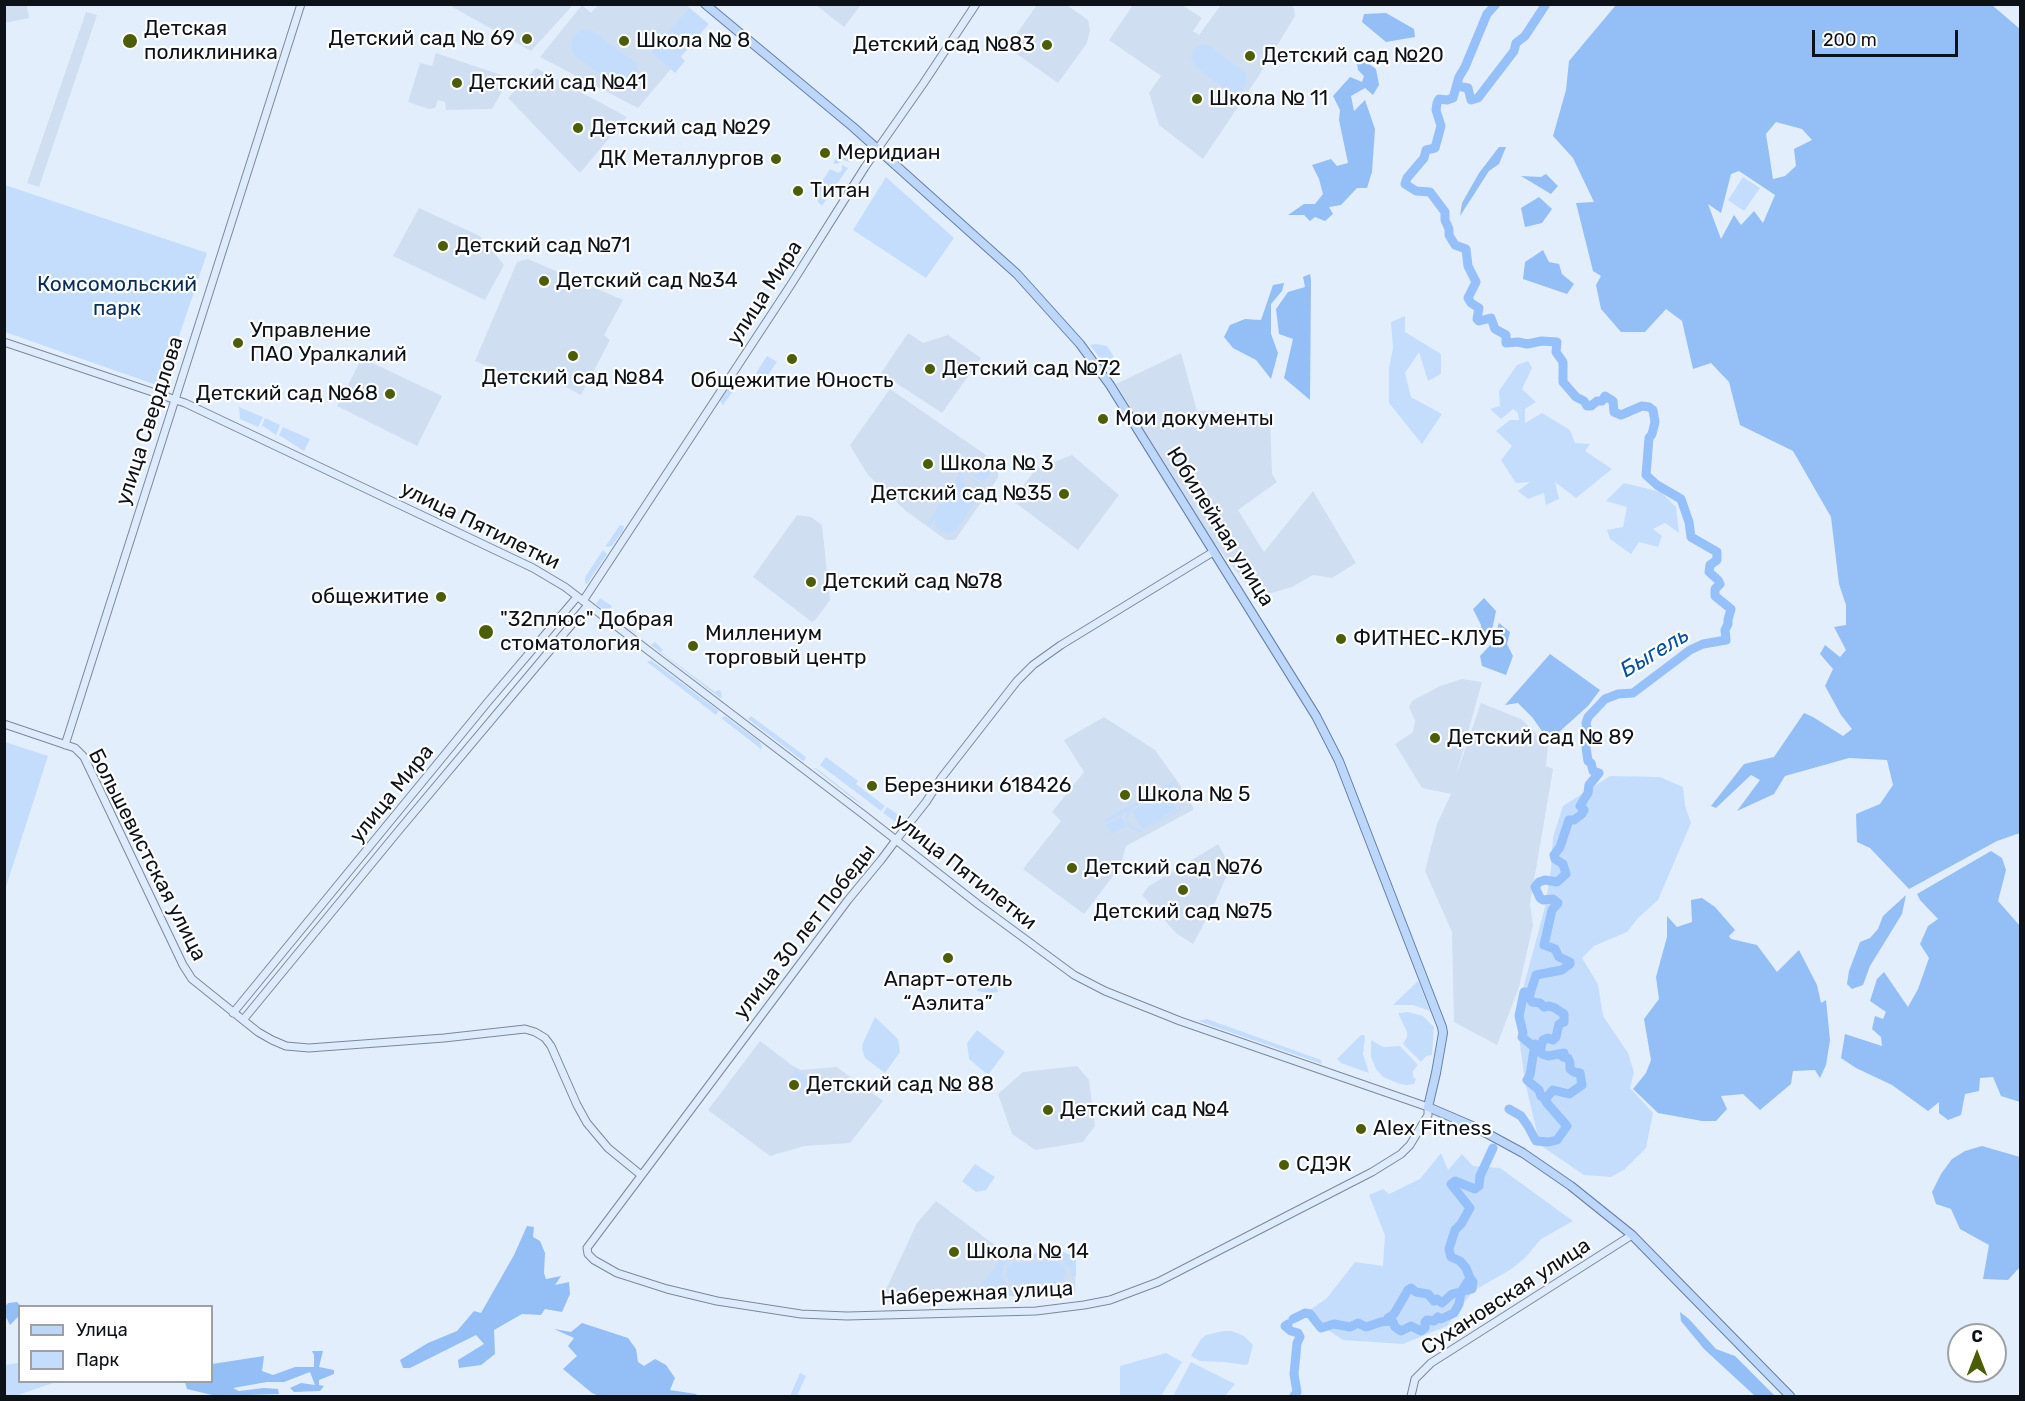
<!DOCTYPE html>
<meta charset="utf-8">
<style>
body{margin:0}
#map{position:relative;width:2025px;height:1401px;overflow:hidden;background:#e3eefd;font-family:Rubik,sans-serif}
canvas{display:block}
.frame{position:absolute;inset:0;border:6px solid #0d1218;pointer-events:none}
.legend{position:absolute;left:18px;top:1305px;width:195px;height:78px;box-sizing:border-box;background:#fff;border:2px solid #9ea0a3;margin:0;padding:8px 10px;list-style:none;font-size:18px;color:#0d1218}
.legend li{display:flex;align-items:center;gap:12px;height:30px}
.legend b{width:30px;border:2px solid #9ea0a3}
.north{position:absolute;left:1947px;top:1323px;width:60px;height:60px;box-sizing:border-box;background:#fff;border:2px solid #9ea0a3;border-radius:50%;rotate:0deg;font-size:16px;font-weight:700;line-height:24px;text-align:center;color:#0d1218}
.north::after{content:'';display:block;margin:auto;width:21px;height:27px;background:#4b5e04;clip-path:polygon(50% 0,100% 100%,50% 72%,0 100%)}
.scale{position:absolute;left:1812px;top:30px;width:146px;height:27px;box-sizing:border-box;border:3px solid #0d1218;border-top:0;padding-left:8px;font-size:18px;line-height:21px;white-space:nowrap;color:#0d1218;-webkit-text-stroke:4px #fff;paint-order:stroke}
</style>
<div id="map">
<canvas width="2025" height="1401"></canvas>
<div class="frame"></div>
<ul class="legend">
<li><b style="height:8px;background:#bcd7fa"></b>Улица</li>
<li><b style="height:16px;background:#c4ddfd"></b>Парк</li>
</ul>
<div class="north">С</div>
<div class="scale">200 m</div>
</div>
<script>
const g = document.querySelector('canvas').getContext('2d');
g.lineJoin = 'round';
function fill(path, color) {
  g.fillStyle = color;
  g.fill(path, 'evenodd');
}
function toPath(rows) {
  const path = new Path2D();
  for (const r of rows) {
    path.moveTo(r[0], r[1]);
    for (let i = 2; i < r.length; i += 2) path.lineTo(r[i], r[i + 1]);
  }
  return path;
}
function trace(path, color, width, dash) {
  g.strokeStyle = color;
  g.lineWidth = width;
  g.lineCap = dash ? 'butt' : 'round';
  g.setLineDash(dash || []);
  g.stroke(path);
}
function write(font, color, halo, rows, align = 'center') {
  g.font = font + ' Rubik,sans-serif';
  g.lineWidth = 4.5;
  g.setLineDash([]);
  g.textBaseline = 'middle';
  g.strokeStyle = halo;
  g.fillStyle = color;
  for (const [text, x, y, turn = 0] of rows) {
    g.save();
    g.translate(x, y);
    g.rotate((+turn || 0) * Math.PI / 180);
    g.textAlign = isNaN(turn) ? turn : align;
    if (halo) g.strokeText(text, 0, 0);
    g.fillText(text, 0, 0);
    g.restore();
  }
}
const built = toPath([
 [4,5,27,5,29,18,5,23],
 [449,5,573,5,531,51],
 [582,5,591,13,598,5,686,5,709,24,638,108,540,57],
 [816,5,861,5,844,27],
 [1037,5,1067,5,1088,20,1090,30,1087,43,1058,83,1007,47],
 [1133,5,1182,5,1202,18,1193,31,1199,35,1221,5,1291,5,1294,8,1295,16,1258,77,1203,159,1159,125,1149,93,1161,76,1109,40],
 [86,12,97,15,39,187,27,183],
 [436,53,510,78,492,109,446,110,445,102,438,100,435,108,429,109,408,102,420,63,432,66],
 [536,68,627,117,580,173,508,98],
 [419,208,480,236,504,265,485,300,393,256],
 [528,259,623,300,604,335,610,340,581,395,545,376,545,371,525,382,475,361,517,262],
 [908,333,923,343,948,335,981,358,942,413,881,373],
 [1181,353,1197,411,1270,413,1272,474,1277,482,1238,510,1264,552,1313,491,1356,563,1332,578,1313,575,1292,587,1268,594,1258,581,1245,583,1214,543,1116,384],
 [362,358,442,396,417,446,337,406],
 [890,389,989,457,998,469,998,478,955,540,946,540,906,511,868,475,851,447,850,445],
 [1072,455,1119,495,1078,550,1012,500,1036,469],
 [797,515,811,517,822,525,830,600,816,619,812,622,753,577],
 [1462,679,1482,682,1456,776,1481,703,1521,719,1548,745,1546,766,1553,769,1530,904,1533,925,1519,987,1497,1045,1454,1022,1452,932,1425,871,1437,824,1451,794,1422,788,1395,744,1413,732,1415,721,1409,707,1412,701,1440,686],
 [1104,717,1155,750,1178,782,1193,807,1193,810,1126,846,1120,867,1084,914,1023,869,1061,821,1052,812,1084,772,1064,740],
 [1218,844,1228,862,1229,870,1214,905,1193,944,1176,933,1142,895,1149,886],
 [760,1041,793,1066,801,1070,837,1067,883,1101,850,1143,804,1146,770,1156,708,1110],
 [1077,1066,1089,1080,1095,1126,1083,1142,1035,1150,1012,1134,998,1094,1023,1072],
 [936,1201,1008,1255,1063,1252,1076,1258,1075,1293,886,1302,882,1298,917,1223]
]);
const green = toPath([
 [689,8,708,24,680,56,685,61,675,73,651,52],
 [586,29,591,30,636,63,639,74,634,84,624,88,618,87,573,54,571,44,572,38,580,31],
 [1206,44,1243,71,1246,74,1247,83,1242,90,1233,92,1228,91,1195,66,1191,58,1194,49,1197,46],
 [844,146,850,147,852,159,850,162,843,160,837,164,835,164,833,163],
 [842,165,848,168,822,206,818,202,817,196,814,193,830,169,838,173,842,170],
 [886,177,954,238,926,278,853,230],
 [1743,177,1760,188,1744,211,1728,200],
 [5,185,207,253,162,387,5,332],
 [1405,316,1405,332,1441,354,1441,374,1428,381,1419,352,1405,373,1411,397,1442,414,1422,444,1389,403,1389,368,1393,348,1391,322],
 [1096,344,1107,346,1113,355,1114,365,1111,373,1090,345],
 [767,356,777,362,765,379,756,373],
 [1528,361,1532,368,1522,389,1536,402,1525,409,1525,423,1542,413,1570,430,1575,443,1590,444,1585,451,1612,469,1576,498,1555,482,1559,499,1546,505,1544,493,1528,499,1518,491,1530,482,1516,483,1501,460,1512,446,1496,431,1510,420,1519,420,1518,413,1513,409,1501,419,1490,409,1500,406,1499,391,1517,365],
 [735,381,739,383,723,405,720,401,732,382],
 [239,407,263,417,258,427,240,419],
 [265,418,280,425,276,435,263,426,261,428],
 [283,427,310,439,304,451,279,435],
 [971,456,974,458,961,478,969,477,975,479,979,483,981,492,988,484,955,531,949,533,940,531,936,527,934,519,929,526,927,524],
 [967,478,977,483,979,493,960,481],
 [984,460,995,466,984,482,974,476],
 [1624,483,1661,492,1676,507,1679,533,1665,523,1653,529,1662,536,1658,547,1639,542,1631,554,1610,539,1607,530,1623,527,1627,507,1606,501],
 [620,525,624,526,623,531,612,546,605,547],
 [603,550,607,554,587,584,585,583,585,577],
 [600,598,612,606,608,612,646,641,596,604],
 [655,642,663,650,661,652,715,692,719,690,721,691,722,697,720,698,651,645],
 [651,660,719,711,716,715,647,662],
 [725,716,760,742,762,747,761,749,721,718],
 [751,716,806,757,805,760,803,761,748,719],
 [5,742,48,756,5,890,4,742],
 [826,757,858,781,856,784,885,806,881,811,820,765],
 [814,768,816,768,866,807,853,799],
 [1610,776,1660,777,1683,787,1685,806,1691,823,1658,900,1638,918,1627,932,1594,946,1582,958,1598,984,1603,1016,1628,1053,1634,1072,1630,1088,1653,1113,1646,1148,1625,1169,1611,1177,1584,1175,1540,1145,1525,1082,1516,1015,1545,907,1551,869,1553,837,1563,806],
 [1174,781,1175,784,1170,787,1180,792,1183,800,1181,809,1176,813,1140,832,1131,829,1127,825,1126,819,1127,811,1106,823,1104,820],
 [1166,789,1175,790,1181,796,1182,802,1178,810,1143,830,1131,827,1127,820,1131,809],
 [1167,791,1177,809,1142,829,1132,811],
 [887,807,902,817,897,823,883,813],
 [1121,817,1126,826,1111,834,1106,825],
 [985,978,997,988,998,992,989,993,977,991,980,986,983,986],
 [1418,981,1430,1011,1413,1005,1393,1005],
 [1408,1012,1423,1016,1434,1027,1432,1055,1426,1056,1421,1062,1403,1044,1407,1037,1407,1032,1398,1013],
 [875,1017,898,1039,900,1052,885,1073,865,1058,862,1049,863,1043],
 [1207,1019,1321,1060,1322,1064,1198,1021],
 [977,1030,1005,1052,988,1075,969,1059,967,1043],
 [1361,1035,1364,1035,1365,1037,1363,1054,1369,1073,1341,1063,1337,1059],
 [1371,1040,1383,1047,1400,1046,1418,1065,1413,1071,1413,1077,1416,1079,1414,1084,1407,1085,1400,1084,1383,1077,1376,1069,1371,1057],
 [796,1069,812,1082,806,1090,790,1077],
 [1441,1153,1448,1170,1462,1154,1473,1166,1500,1168,1573,1221,1541,1239,1525,1258,1510,1270,1473,1291,1447,1326,1403,1344,1343,1340,1304,1314,1327,1298,1355,1262,1383,1266,1385,1235,1369,1195,1383,1189,1389,1194,1420,1179],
 [975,1164,995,1177,986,1190,976,1192,962,1181],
 [1063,1252,1076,1258,1076,1276,1071,1276,1070,1268,1059,1258,1014,1260,1008,1261,1003,1267,1002,1278,1007,1285,979,1288,1001,1259,1008,1255],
 [1058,1261,1065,1267,1066,1274,1062,1281,1058,1283,1018,1285,1010,1282,1006,1276,1007,1268,1013,1263],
 [1075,1283,1075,1293,973,1298,975,1292,1070,1288],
 [1224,1331,1232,1331,1244,1336,1253,1345,1248,1364,1245,1365,1224,1362,1200,1361,1191,1356,1201,1339,1206,1335],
 [1166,1353,1182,1362,1161,1396,1120,1396,1120,1366],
 [1191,1362,1235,1384,1225,1396,1173,1396],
 [18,1363,20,1382,53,1383,15,1396,5,1396,5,1365],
 [800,1373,806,1376,797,1396,790,1396]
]);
const forest = toPath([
 [1616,5,1992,5,2020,29,2020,833,1997,841,1909,889,1870,848,1857,842,1856,814,1880,804,1893,785,1887,760,1849,758,1785,776,1774,794,1737,811,1760,780,1751,775,1716,808,1711,806,1744,764,1774,757,1804,713,1813,717,1843,736,1852,729,1841,715,1825,686,1833,669,1820,654,1825,645,1840,657,1846,650,1834,627,1846,625,1846,605,1839,584,1831,517,1793,451,1740,425,1729,382,1711,363,1693,369,1682,321,1666,309,1645,332,1621,332,1601,309,1596,285,1601,276,1593,271,1576,203,1594,202,1573,158,1553,136,1566,90,1569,61],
 [1776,122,1802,129,1812,140,1794,149,1796,166,1785,176,1773,179,1766,134],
 [1739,171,1775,195,1763,223,1754,211,1741,225,1734,215,1721,239,1708,204,1721,213,1731,174],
 [1386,13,1414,29,1415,37,1386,42,1362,22,1364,14],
 [1360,57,1376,69,1379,85,1373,95,1365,88,1351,96,1354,111,1365,100,1375,129,1372,172,1367,188,1357,188,1341,205,1329,207,1333,214,1325,221,1315,217,1310,221,1304,215,1288,215,1304,204,1315,204,1323,194,1319,179,1312,165,1331,159,1337,166,1348,163,1339,120,1340,110,1333,96,1350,77,1362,82,1364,76,1358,70,1357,64],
 [1499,147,1506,147,1499,164,1489,171,1460,216,1462,203,1479,173],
 [1546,174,1558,186,1551,194,1521,176,1541,177],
 [1539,197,1552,209,1542,223,1525,227,1521,208],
 [1543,250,1549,262,1559,264,1562,274,1574,284,1567,294,1523,279,1525,262],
 [1310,274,1311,280,1310,400,1284,378,1293,339,1279,334,1276,309,1288,292,1305,287,1303,277],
 [1284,283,1282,291,1271,304,1271,334,1278,353,1271,379,1256,360,1233,348,1224,337,1230,325,1245,319,1261,320,1273,285],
 [1484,598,1496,611,1492,630,1483,646,1481,625,1473,609],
 [1499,623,1510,632,1507,644,1513,656,1506,675,1482,666,1480,656,1493,642],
 [1550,654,1600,690,1588,706,1549,741,1532,717,1518,703,1505,705],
 [1991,851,2002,858,2006,870,1998,901,2020,926,2020,1102,2001,1096,1993,1077,1980,1078,1979,1091,1965,1094,1961,1115,1948,1120,1939,1113,1939,1102,1928,1111,1892,1085,1856,1068,1841,1058,1845,1034,1882,1046,1881,1037,1872,1029,1875,1016,1883,1019,1886,1012,1870,1001,1877,979,1884,972,1908,1007,1918,989,1929,958,1920,944,1928,926,1938,919,1920,900,1917,894],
 [1906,895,1902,914,1870,966,1863,985,1852,989,1847,984,1849,971,1860,942,1870,938,1878,929,1883,916],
 [1702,898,1715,907,1735,930,1729,936,1731,939,1757,945,1777,972,1799,950,1817,985,1821,1003,1826,1000,1830,1040,1826,1065,1820,1078,1815,1070,1793,1071,1791,1084,1760,1110,1743,1094,1721,1096,1727,1109,1716,1121,1702,1121,1658,1113,1633,1089,1646,1073,1651,1060,1644,1019,1659,999,1656,977,1667,937,1667,916,1677,927,1692,922,1691,900],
 [1982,1146,2020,1157,2020,1267,2008,1280,1983,1279,1989,1245,1960,1229,1951,1209,1936,1204,1932,1192,1941,1174,1952,1159,1965,1151],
 [527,1226,534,1227,533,1237,540,1241,545,1253,544,1273,546,1279,561,1276,555,1285,569,1282,570,1294,562,1312,545,1309,541,1315,522,1314,494,1330,495,1354,481,1365,459,1368,458,1360,484,1344,476,1335,410,1368,403,1368,400,1360,428,1343,457,1331,474,1311,481,1313,514,1255],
 [17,1302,21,1306,19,1318,18,1317,10,1325,5,1315,5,1307,8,1303],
 [1680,1312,1689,1319,1716,1349,1735,1356,1775,1396,1755,1396,1704,1349,1681,1321],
 [582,1323,628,1338,636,1349,638,1362,644,1366,655,1359,666,1365,675,1378,670,1390,696,1394,698,1396,599,1396,592,1393,563,1369,577,1356,568,1346,574,1338,554,1329,571,1332],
 [312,1351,323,1351,319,1367,334,1370,334,1374,319,1380,319,1385,324,1386,320,1391,294,1392,290,1388,301,1383,315,1385,310,1372,284,1382,267,1382,233,1388,239,1391,264,1388,278,1389,279,1394,216,1396,187,1389,185,1382,212,1382,212,1364,264,1356,262,1371,273,1375,295,1367,314,1367,314,1355]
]);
const river = toPath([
 [1496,4,1487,14,1465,67,1459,77,1453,98,1447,100,1439,99,1437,103,1436,110,1441,126,1435,148,1426,150,1424,158,1407,178,1405,184,1416,191,1430,192,1445,212,1445,220,1449,229,1449,235,1455,245,1466,249,1468,266,1476,282,1468,298,1471,303,1479,308,1477,319,1479,321,1491,318,1495,329,1506,335,1506,343,1518,342,1527,344,1542,341,1557,342,1556,352,1563,362,1563,382,1576,397,1584,401,1587,406,1591,406,1597,401,1602,401,1605,396,1613,401,1614,412,1621,415,1642,406,1649,407,1653,410,1655,422,1652,434,1649,438,1646,475,1657,485,1681,499,1689,522,1691,537,1717,552,1717,560,1710,565,1709,572,1718,580,1720,584,1715,589,1715,596,1731,609,1728,620,1728,624,1725,630,1726,640,1703,644,1690,650,1633,693,1618,694,1605,699,1588,717,1586,723,1588,733,1586,747,1588,761,1591,763,1593,771,1599,773,1589,785,1588,793,1580,806,1584,810,1582,814,1574,820,1569,820,1560,847,1554,855,1555,859,1563,864,1566,874,1557,882,1545,880,1539,882,1535,887,1540,898,1543,900,1553,899,1558,903,1552,910,1544,945,1555,949,1559,957,1570,962,1570,964,1562,970,1536,975,1529,997,1532,1002,1540,1003,1544,1007,1549,1006,1555,1008,1564,1014,1564,1022,1559,1024,1556,1037,1553,1040,1548,1038,1543,1040,1540,1051,1542,1054,1548,1056,1564,1053,1563,1057,1568,1058,1570,1063,1570,1069,1574,1072,1580,1073,1582,1085,1569,1094,1553,1090,1547,1097,1546,1102,1567,1126,1557,1140,1549,1142,1536,1141,1528,1126,1521,1116,1509,1109],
 [1457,86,1468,88,1471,100,1478,98,1514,51,1516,43,1525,36,1546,4],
 [1529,993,1524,992,1519,1016,1523,1033,1522,1037,1534,1047],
 [1535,1044,1530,1075,1527,1080,1539,1090,1541,1096,1546,1100],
 [1293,1319,1305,1313,1310,1314,1321,1328,1334,1324,1350,1327,1358,1323,1366,1327,1381,1322,1389,1321,1393,1322,1395,1327,1401,1331,1411,1326,1421,1331,1425,1328,1425,1322,1427,1320,1434,1321,1438,1317,1441,1319,1454,1313,1459,1304,1461,1292,1470,1278,1466,1268,1460,1261,1451,1257,1449,1249,1455,1230,1461,1224,1470,1208,1451,1184,1455,1181,1475,1189,1479,1186,1480,1176,1493,1148],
 [1389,1321,1388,1318,1394,1314,1408,1290,1411,1288,1416,1292,1428,1294,1434,1301,1437,1299,1442,1303,1452,1294,1472,1289,1473,1282,1470,1278],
 [1288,1324,1285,1326,1291,1331,1298,1333,1300,1337,1297,1343,1294,1374,1297,1392,1294,1396]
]);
const secondary = toPath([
 [4,342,185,403,533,568,565,587,864,815,896,840,979,905,1074,975,1105,991,1180,1021,1428,1107,1428,1115,1410,1145,1401,1154,1372,1172,1158,1282,1110,1300,1084,1305,1036,1311,847,1316,801,1314,717,1301,667,1289,617,1273,594,1260,588,1254,587,1248,848,900,881,860,896,840,926,802,942,777,1017,681,1033,665,1061,645,1213,552],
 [583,601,792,283,865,167,923,84,976,4],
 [4,724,75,748,84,757,183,965,192,979,258,1032,272,1040,286,1046,309,1048,444,1038,525,1029,535,1032,545,1038,551,1046,577,1105,587,1123,608,1148,641,1175],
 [65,745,301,4],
 [233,1013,487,703,577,597],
 [243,1020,400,829,588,605],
 [1411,1396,1415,1379,1431,1363,1632,1235]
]);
const primary = toPath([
 [705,4,853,127,1017,274,1080,344,1110,385,1316,716,1339,761,1442,1027,1443,1033,1436,1073,1428,1107,1477,1128,1523,1153,1571,1186,1632,1235,1790,1396]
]);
const markers = [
 [527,39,6,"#4b5e04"],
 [130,41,8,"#4b5e04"],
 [624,41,6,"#4b5e04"],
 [1047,45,6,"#4b5e04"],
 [1250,56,6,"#4b5e04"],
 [457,83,6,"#4b5e04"],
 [1197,99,6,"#4b5e04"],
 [578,128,6,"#4b5e04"],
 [825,153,6,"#4b5e04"],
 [776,159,6,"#4b5e04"],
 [798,191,6,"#4b5e04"],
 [443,246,6,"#4b5e04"],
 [544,281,6,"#4b5e04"],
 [238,343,6,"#4b5e04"],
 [573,356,6,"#4b5e04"],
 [792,359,6,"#4b5e04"],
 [930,369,6,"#4b5e04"],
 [390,394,6,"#4b5e04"],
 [1103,419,6,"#4b5e04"],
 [928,464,6,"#4b5e04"],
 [1064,494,6,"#4b5e04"],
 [811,582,6,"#4b5e04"],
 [441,597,6,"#4b5e04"],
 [486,632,8,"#4b5e04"],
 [1341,639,6,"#4b5e04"],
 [693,646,6,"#4b5e04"],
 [1435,738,6,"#4b5e04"],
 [872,786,6,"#4b5e04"],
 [1125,795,6,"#4b5e04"],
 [1072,868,6,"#4b5e04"],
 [1183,890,6,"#4b5e04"],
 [948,958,6,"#4b5e04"],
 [794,1085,6,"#4b5e04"],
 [1048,1110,6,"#4b5e04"],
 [1361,1129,6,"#4b5e04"],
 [1284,1165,6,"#4b5e04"],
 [954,1252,6,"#4b5e04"]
];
const poiNames = [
 ["Детская",144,29],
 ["поликлиника",144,53],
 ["Детский сад № 69",515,39,"right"],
 ["Школа № 8",636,41],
 ["Детский сад №83",1035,45,"right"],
 ["Детский сад №20",1262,56],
 ["Детский сад №41",469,83],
 ["Школа № 11",1209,99],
 ["Детский сад №29",590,128],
 ["Меридиан",837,153],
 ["ДК Металлургов",764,159,"right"],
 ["Титан",810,191],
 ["Детский сад №71",455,246],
 ["Детский сад №34",556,281],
 ["Управление",250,331],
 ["ПАО Уралкалий",250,355],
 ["Детский сад №72",942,369],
 ["Детский сад №84",573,378,"center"],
 ["Общежитие Юность",792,381,"center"],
 ["Детский сад №68",378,394,"right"],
 ["Мои документы",1115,419],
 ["Школа № 3",940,464],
 ["Детский сад №35",1052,494,"right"],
 ["Детский сад №78",823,582],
 ["общежитие",429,597,"right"],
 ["\"32плюс\" Добрая",500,620],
 ["стоматология",500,644],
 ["Миллениум",705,634],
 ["торговый центр",705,658],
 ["ФИТНЕС-КЛУБ",1353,639],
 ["Детский сад № 89",1447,738],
 ["Березники 618426",884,786],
 ["Школа № 5",1137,795],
 ["Детский сад №76",1084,868],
 ["Детский сад №75",1183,912,"center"],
 ["Апарт-отель",948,980,"center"],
 ["“Аэлита”",948,1004,"center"],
 ["Детский сад № 88",806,1085],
 ["Детский сад №4",1060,1110],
 ["Alex Fitness",1373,1129],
 ["СДЭК",1296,1165],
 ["Школа № 14",966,1252]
];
const parkNames = [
 ["Комсомольский",117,285],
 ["парк",117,309]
];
const streetNames = [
 ["улица Мира",765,293,-57],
 ["улица Свердлова",150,421,-72],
 ["улица Пятилетки",480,526,26],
 ["Юбилейная улица",1220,527,58],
 ["улица Мира",392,794,-51],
 ["Большевистская улица",147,855,63],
 ["улица Пятилетки",965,872,38],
 ["улица 30 лет Победы",805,932,-52],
 ["Набережная улица",977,1294,-3],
 ["Сухановская улица",1506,1297,-33]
];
const waterNames = [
 ["Быгель",1655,653,-31]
];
fill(built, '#d0def2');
fill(green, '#c4ddfd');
fill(forest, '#93bef6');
trace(river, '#95c0f9', 9);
trace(secondary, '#7b8898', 9);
trace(primary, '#6280a9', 10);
trace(secondary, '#ddebfd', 7);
trace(primary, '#bcd7fa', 8);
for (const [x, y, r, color] of markers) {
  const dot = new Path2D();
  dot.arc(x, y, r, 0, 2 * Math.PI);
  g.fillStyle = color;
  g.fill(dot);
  trace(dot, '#fff', 2);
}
write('21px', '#0d1218', '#fff', poiNames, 'left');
write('21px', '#092e59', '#fff', parkNames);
write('21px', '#0d1218', '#fff', streetNames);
write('italic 22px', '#0051a1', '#fff', waterNames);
</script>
